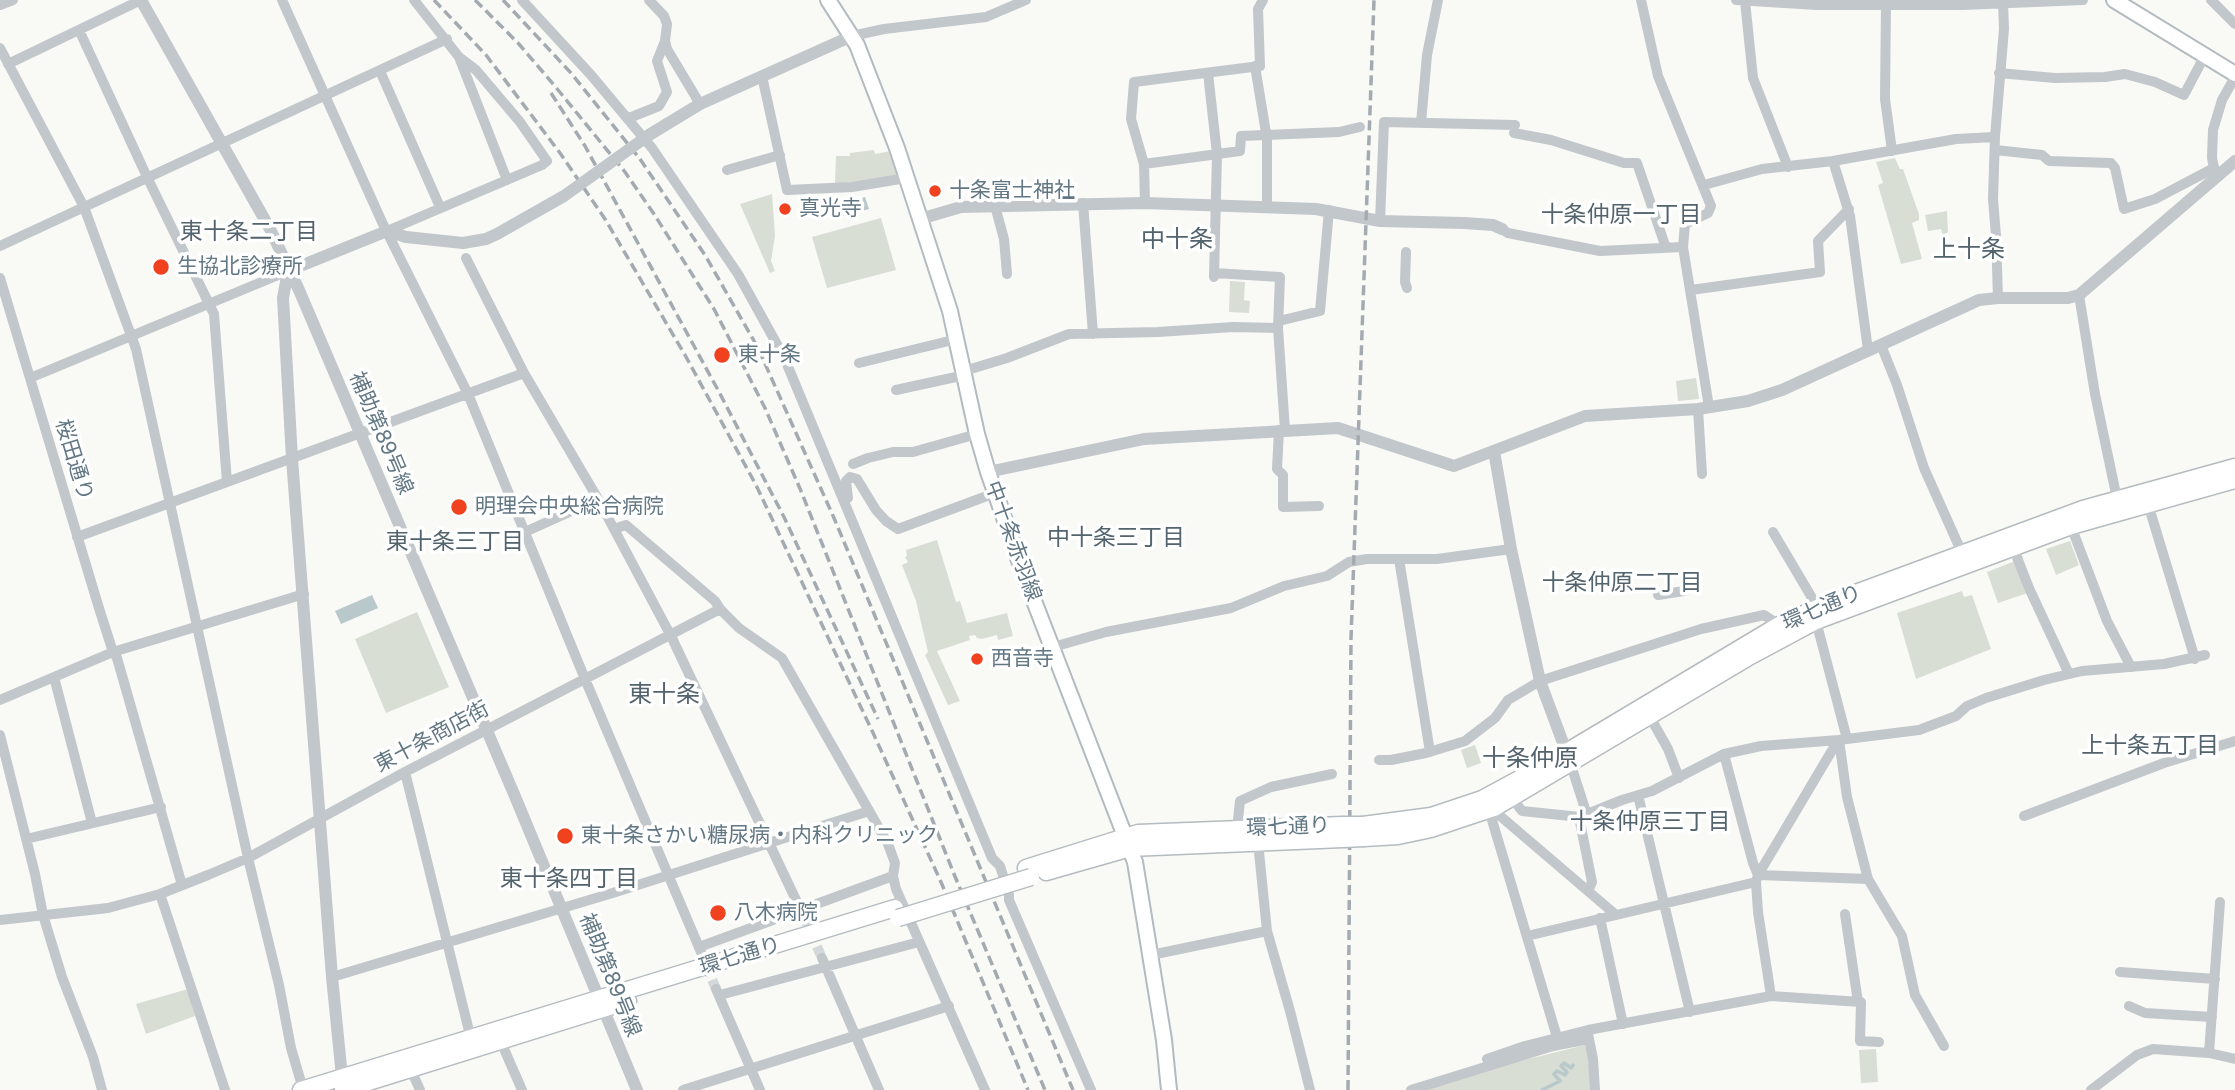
<!DOCTYPE html>
<meta charset="utf-8">
<style>
body{margin:0}
canvas{display:block;background:#f9f9f6}
</style>
<canvas width="2235" height="1090"></canvas>
<script>
const g = document.querySelector('canvas').getContext('2d');
g.lineJoin = 'round';
function fill(path, color) {
  g.fillStyle = color;
  g.fill(path, 'evenodd');
}
function toPath(rows) {
  const path = new Path2D();
  for (const r of rows) {
    path.moveTo(r[0], r[1]);
    for (let i = 2; i < r.length; i += 2) path.lineTo(r[i], r[i + 1]);
  }
  return path;
}
function trace(path, color, width, dash) {
  g.strokeStyle = color;
  g.lineWidth = width;
  g.lineCap = dash ? 'butt' : 'round';
  g.setLineDash(dash || []);
  g.stroke(path);
}
function write(font, color, halo, rows, align = 'center') {
  g.font = font + ' Inter,"Noto Sans JP",sans-serif';
  g.lineWidth = 7;
  g.setLineDash([]);
  g.textBaseline = 'middle';
  g.strokeStyle = halo;
  g.fillStyle = color;
  for (const [text, x, y, turn = 0] of rows) {
    g.save();
    g.translate(x, y);
    g.rotate((+turn || 0) * Math.PI / 180);
    g.textAlign = isNaN(turn) ? turn : align;
    if (halo) g.strokeText(text, 0, 0);
    g.fillText(text, 0, 0);
    g.restore();
  }
}
const green = toPath([
 [874,150,875,154,891,151,899,173,897,177,835,184,836,156,850,156,850,153],
 [1895,158,1900,169,1903,169,1919,214,1919,220,1912,223,1922,259,1901,264,1878,185,1883,183,1876,162],
 [772,194,775,236,771,261,775,271,770,273,740,204],
 [1947,211,1948,232,1943,235,1941,229,1928,231,1925,215],
 [881,218,896,270,827,288,812,237],
 [1230,281,1245,282,1244,300,1250,301,1249,313,1229,312],
 [1696,378,1699,399,1678,401,1676,381],
 [937,540,956,602,960,601,967,623,1007,613,1013,636,998,640,997,635,982,639,977,638,975,635,969,636,970,640,937,651,960,701,948,705,925,655,928,652,916,601,902,565,908,562,905,557,907,556,906,550],
 [2070,541,2079,565,2056,575,2046,549],
 [2015,561,2028,593,1998,603,1987,572],
 [1962,591,1964,597,1972,595,1991,649,1916,679,1897,613],
 [417,612,449,687,386,713,355,639],
 [1475,745,1481,763,1467,768,1461,750],
 [188,989,195,1016,146,1034,136,1004],
 [1585,1045,1589,1059,1592,1090,1426,1090,1504,1065],
 [1876,1049,1878,1082,1861,1083,1859,1050]
]);
const water = toPath([
 [865,197,869,209,832,219,829,208],
 [372,595,378,608,341,624,335,611]
]);
const stream = toPath([
 [1542,1090,1560,1081,1554,1074,1557,1071,1565,1075,1567,1072,1561,1066,1564,1063,1571,1068,1573,1065]
]);
const minorTunnel = toPath([
 [805,919,822,958],
 [701,952,716,989]
]);
const minor = toPath([
 [282,0,382,222,468,394,585,679,701,952],
 [522,0,591,75,652,148,738,274,784,357,992,858,1000,866,1009,895,1009,900,1091,1090],
 [1641,0,1658,76,1711,206,1708,213,1685,224,1683,247,1709,407],
 [1736,0,1817,5,1962,5,2083,0],
 [2211,0,2235,24],
 [1745,1,1753,78,1788,167],
 [1886,1,1885,99,1892,151],
 [0,5,13,0],
 [79,30,148,179,214,314,227,482],
 [852,36,884,29,986,17,1026,0],
 [665,41,667,49,700,104],
 [0,48,84,207,136,349,248,858,279,985,291,1048,303,1089],
 [459,57,507,180],
 [8,64,141,0],
 [1255,66,1267,139,1267,208],
 [380,71,440,207],
 [1208,73,1217,154,1214,277],
 [1999,73,2055,78,2105,77,2125,74,2155,82,2184,95,2205,55],
 [762,76,787,190,852,187,906,178],
 [629,118,659,106,667,92,657,61,665,41,667,24,664,16,649,0],
 [1421,123,1427,55,1438,0],
 [1514,133,1551,140,1624,163,1637,163,1666,248],
 [1995,150,2042,155,2049,161,2111,163,2115,168,2124,209,2155,199,2214,168],
 [1833,161,1850,216,1868,350],
 [1144,164,1240,151,1241,136,1339,132,1360,127],
 [727,170,780,155],
 [2217,171,2214,168,2212,158,2213,130,2222,100,2235,77],
 [1704,185,1762,169,1833,161,1956,139,1995,137],
 [1083,203,1093,334],
 [1145,203,1144,164,1131,119,1134,82,1260,66,1258,9,1263,0],
 [995,206,1004,239,1007,274],
 [1380,221,1384,122,1515,125],
 [1502,229,1508,233,1600,251,1683,247],
 [387,231,542,165,547,161,520,122,476,70,459,57,414,0],
 [0,246,447,39],
 [1406,252,1405,282,1407,288],
 [466,258,524,373,598,499,671,636,805,919],
 [1214,273,1280,277,1278,328,1285,430],
 [0,278,98,605,113,652,117,658,182,885],
 [1691,290,1820,272,1818,241,1849,209],
 [2079,295,2095,394,2117,499],
 [1998,298,1996,236,1993,199,1995,137,2004,29,2003,3],
 [1279,321,1320,311,1329,210],
 [1881,345,1897,385,1924,468,1962,553],
 [859,363,957,339],
 [964,371,1007,358,1069,334,1158,332,1233,327,1278,328],
 [30,378,288,271],
 [896,390,965,375],
 [1698,409,1702,474],
 [1279,430,1277,469,1283,475,1283,507,1319,506],
 [853,464,868,458,893,452,913,452,977,434],
 [848,498,846,481,850,477,857,479,876,510,886,521,898,529,995,493],
 [2148,504,2195,659],
 [2071,526,2107,621,2131,667],
 [614,529,626,525,715,601,720,609,739,628,782,658,888,844,895,863,893,876,896,889,985,1090],
 [525,532,598,499],
 [1773,532,1818,608],
 [77,537,524,373],
 [2013,547,2029,588,2069,674],
 [1399,559,1430,752],
 [1658,595,1684,591],
 [1053,647,1106,632,1231,608,1284,586,1327,576,1349,562,1367,559,1437,559,1511,549],
 [54,677,92,823],
 [0,700,113,652,304,594],
 [1650,717,1668,749,1679,778],
 [0,735,35,874,43,915,62,977,93,1057,102,1090],
 [1847,739,1919,730,1956,716,1967,706,1986,698,2044,680,2082,671,2164,664,2205,655],
 [1724,754,1753,863,1758,875,1868,879],
 [1569,759,1587,815],
 [1379,760,1391,760,1426,753,1465,741,1495,718,1508,700,1540,681,1701,629,1764,615,1779,625],
 [405,772,471,1039],
 [1638,795,1690,1012],
 [1512,798,1522,811,1580,817,1622,800,1652,791,1724,754,1761,746,1839,740,1847,797,1868,879,1902,936,1915,995,1944,1046],
 [1492,809,1616,915],
 [1489,810,1557,1037],
 [2024,816,2164,763,2235,741],
 [1579,817,1592,882,1588,891],
 [1237,829,1240,801,1271,787,1332,774],
 [26,839,161,807],
 [1258,842,1267,931,1290,1011,1310,1090],
 [160,894,225,1090],
 [1845,914,1858,1002],
 [1600,918,1623,1024],
 [0,920,108,908,160,894,208,875,248,858,405,772,720,609],
 [1527,936,1756,882],
 [699,947,893,876],
 [1151,955,1267,931],
 [822,958,879,1090],
 [2120,972,2215,979],
 [332,977,616,892,869,811],
 [716,989,760,1090],
 [720,995,919,942],
 [1771,996,1758,912,1756,882,1758,875,1831,752,1839,740,1847,739,1816,621],
 [2129,1006,2145,1013,2212,1017],
 [1588,1034,1593,1059,1595,1090],
 [501,1042,522,1090],
 [2209,1053,2220,902],
 [1487,1059,1525,1046,1588,1030,1771,996,1861,1002,1860,1041,1879,1042],
 [411,1070,420,1090],
 [683,1090,949,1006],
 [1411,1090,1553,1046,1589,1039],
 [2091,1090,2137,1055,2153,1049,2209,1053,2235,1059]
]);
const tertiary = toPath([
 [141,0,270,229,299,290,514,794,637,1090],
 [649,135,700,104,852,36],
 [920,219,961,207,1145,203,1316,209,1380,221,1464,223,1493,225,1502,229],
 [288,271,283,298,292,459,332,977,342,1077],
 [288,271,387,231,406,237],
 [1494,451,1511,549,1540,681,1566,751],
 [988,472,1144,439,1338,428,1454,466,1585,416,1698,409,1748,401,1782,390,1979,300,1998,298,2068,298,2079,295,2235,161]
]);
const secondary = toPath([
 [828,0,857,45,897,148,950,311,977,434,988,472,1024,575,1135,862,1164,1040,1169,1090],
 [2114,0,2235,74]
]);
const primary = toPath([
 [1363,825,1431,816,1482,799,1543,766,1779,625,1826,604,2083,509,2235,467],
 [1364,838,1398,836,1431,829,1494,808,1747,658,1816,621,2071,526,2235,480],
 [1026,868,1138,833,1343,825],
 [1046,872,1130,848,1343,839],
 [301,1090,895,908],
 [343,1090,628,1001]
]);
const rail = toPath([
 [434,0,486,55,560,153,605,219,685,355,756,485,874,735,941,882,1028,1090],
 [475,0,518,43,554,85,625,172,654,214,714,309,765,408,801,491,954,874,1045,1090],
 [503,0,571,73,640,159,705,255,758,348,834,518,1073,1090],
 [551,93,585,146,718,390,784,517,878,719],
 [1348,1090,1351,638,1374,0]
]);
const tertiaryBridge = toPath([
 [406,237,463,243,486,239,497,234,564,196,649,135]
]);
const primaryBridge = toPath([
 [1343,825,1363,825],
 [1343,839,1364,838],
 [898,918,1031,877]
]);
const markers = [
 [935,191,7,"#f0421f"],
 [785,209,7,"#f0421f"],
 [161,267,9,"#f0421f"],
 [722,355,9,"#f0421f"],
 [459,507,9,"#f0421f"],
 [977,659,7,"#f0421f"],
 [565,836,9,"#f0421f"],
 [718,913,9,"#f0421f"]
];
const poiNames = [
 ["十条富士神社",949,191],
 ["真光寺",799,209],
 ["生協北診療所",177,267],
 ["東十条",738,355],
 ["明理会中央総合病院",475,507],
 ["西音寺",991,659],
 ["東十条さかい糖尿病・内科クリニック",581,836],
 ["八木病院",734,913]
];
const streetNames = [
 ["補助第89号線",381,433,67],
 ["桜田通り",74,460,73],
 ["中十条赤羽線",1013,541,70],
 ["環七通り",1822,608,-23],
 ["東十条商店街",432,737,-28],
 ["環七通り",1288,827,-2],
 ["環七通り",740,956,-17],
 ["補助第89号線",610,975,68]
];
const neighbourhoodNames = [
 ["十条仲原一丁目",1621,215],
 ["東十条二丁目",249,232],
 ["中十条三丁目",1116,538],
 ["東十条三丁目",455,542],
 ["十条仲原二丁目",1622,583],
 ["上十条五丁目",2150,746],
 ["十条仲原三丁目",1650,822],
 ["東十条四丁目",569,879]
];
const quarterNames = [
 ["中十条",1177,240],
 ["上十条",1969,250],
 ["東十条",664,695],
 ["十条仲原",1530,759]
];
fill(green, '#d9ded5');
fill(water, '#b8c8cb');
trace(stream, '#b8c8cb', 3.5);
trace(minorTunnel, '#d3d8da', 10, [10, 5]);
trace(secondary, '#b4bbc0', 18);
trace(primary, '#b5bbbf', 19);
trace(minor, '#c2c7cb', 10);
trace(tertiary, '#c2c7cb', 12);
trace(secondary, '#fff', 14);
trace(primary, '#fff', 16);
trace(rail, '#a3abb1', 3.5, [10, 5]);
trace(primaryBridge, '#b5bbbf', 19, []);
trace(tertiaryBridge, '#c2c7cb', 12);
trace(primaryBridge, '#fff', 16);
for (const [x, y, r, color] of markers) {
  const dot = new Path2D();
  dot.arc(x, y, r, 0, 2 * Math.PI);
  g.fillStyle = color;
  g.fill(dot);
  trace(dot, '#fff', 2.5);
}
write('21px', '#627784', '#fff', poiNames, 'left');
write('21px', '#627784', '#fff', streetNames);
write('23px', '#54646e', '#fff', neighbourhoodNames);
write('24px', '#54646e', '#fff', quarterNames);
</script>
